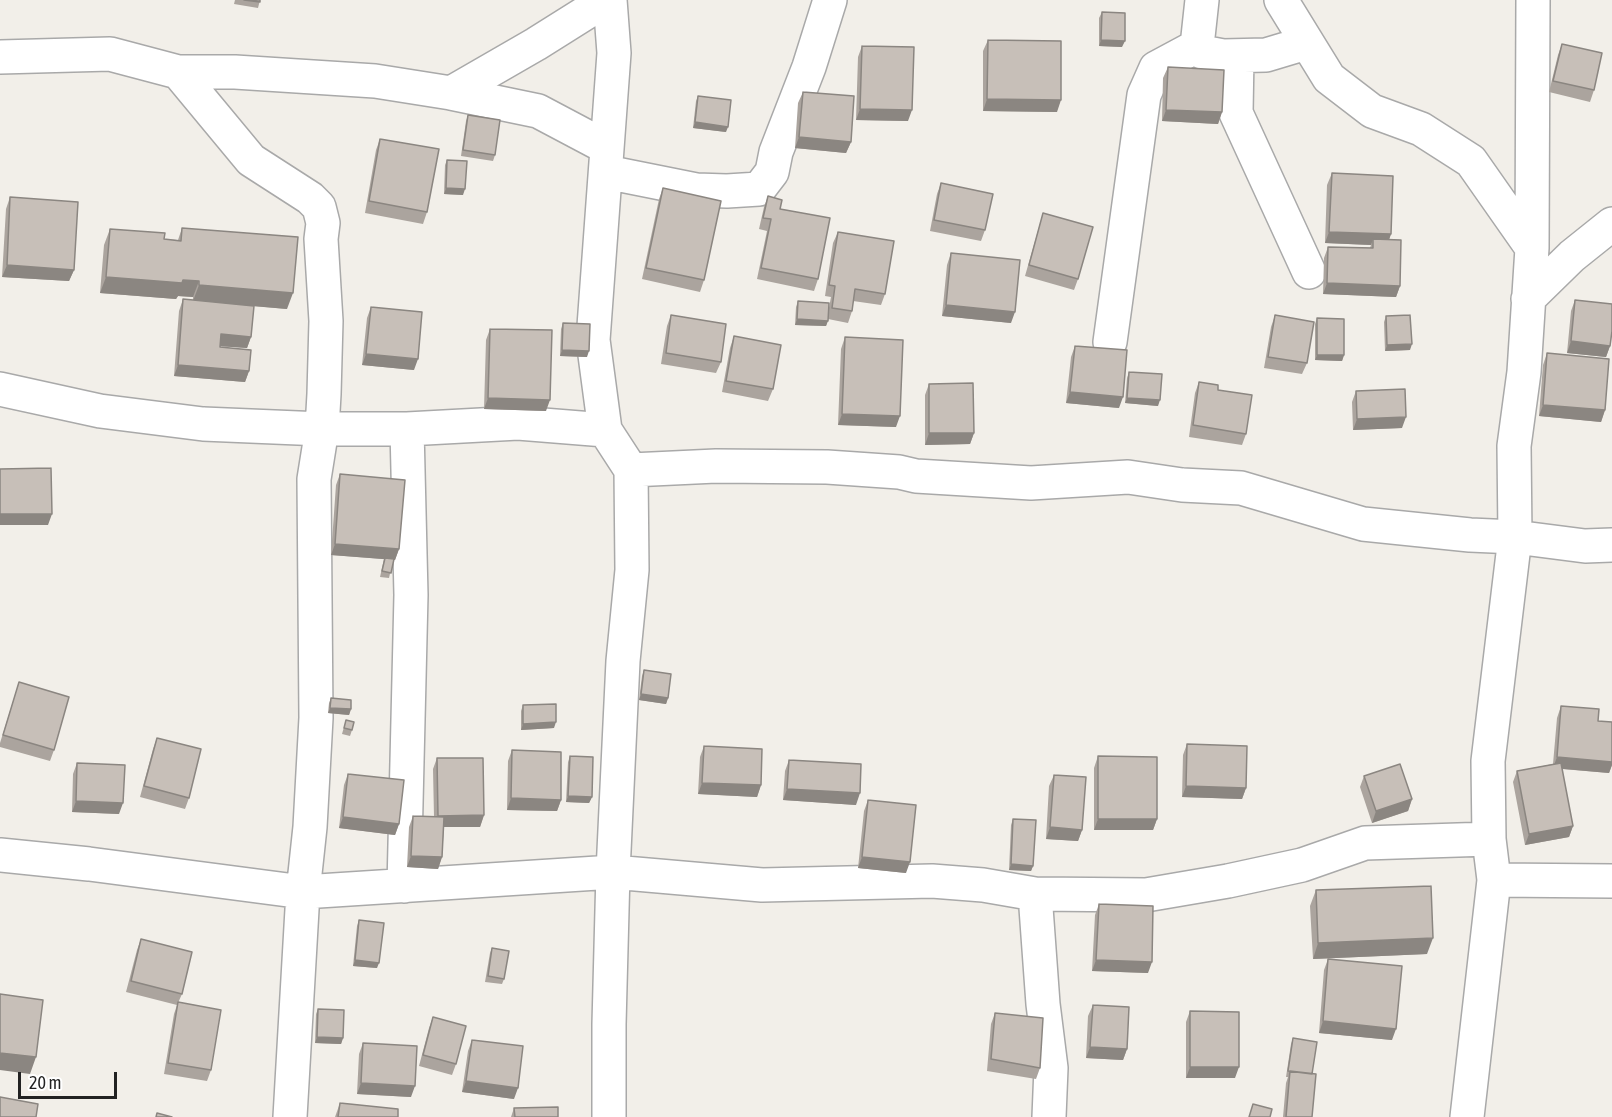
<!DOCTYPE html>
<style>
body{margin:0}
#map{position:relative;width:1612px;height:1117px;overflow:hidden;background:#f2efe9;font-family:"Asap Condensed",sans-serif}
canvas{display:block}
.scale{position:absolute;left:18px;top:1072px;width:99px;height:27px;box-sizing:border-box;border:3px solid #222;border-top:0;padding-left:8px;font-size:18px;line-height:21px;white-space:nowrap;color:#222;-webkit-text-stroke:4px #fff;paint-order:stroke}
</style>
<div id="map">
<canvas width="1612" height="1117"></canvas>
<div class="scale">20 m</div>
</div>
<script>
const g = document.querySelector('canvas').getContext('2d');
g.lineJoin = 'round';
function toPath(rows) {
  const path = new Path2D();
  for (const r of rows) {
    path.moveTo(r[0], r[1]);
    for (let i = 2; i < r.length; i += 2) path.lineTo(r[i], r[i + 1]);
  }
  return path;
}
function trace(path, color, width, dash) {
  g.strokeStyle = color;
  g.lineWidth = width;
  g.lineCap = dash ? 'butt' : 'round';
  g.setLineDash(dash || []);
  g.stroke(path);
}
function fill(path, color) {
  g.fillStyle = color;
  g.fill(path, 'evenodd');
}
const minor = toPath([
 [1202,0,1197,46,1202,52,1223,56,1266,55,1306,43],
 [1281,0,1329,78,1372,111,1421,129,1471,161,1532,248],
 [1237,56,1236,113,1309,272],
 [0,57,110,54,178,72,235,72,375,81,451,93,538,111,606,147],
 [178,72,251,160,310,198,319,207,323,223,321,239,326,321,324,394,322,429,314,479,316,718,310,827,303,892,290,1117],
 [451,93,536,44,606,0],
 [606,172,696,190,727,191,759,189,772,172,776,152,809,67,830,0],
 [1528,299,1572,256,1612,224],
 [1110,342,1144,95,1156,68,1197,46],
 [0,389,100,411,203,424,322,429,407,429,518,423,605,430],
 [631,470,716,466,827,467,899,472,916,476,1031,483,1128,477,1182,485,1241,488,1363,524,1470,535,1515,537,1585,546,1612,545],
 [0,855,89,864,303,892,613,872,762,885,932,881,983,885,1035,894,1146,895,1228,881,1302,865,1365,843,1489,839],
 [1494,880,1612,881],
 [404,886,411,595,407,429],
 [1035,894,1043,1004,1051,1068,1049,1117],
 [609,1117,609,1024,613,872,623,661,632,570,631,470,605,430,593,340,614,53,610,0],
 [1467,1117,1494,880,1489,839,1488,761,1515,537,1514,446,1524,372,1532,248,1533,0]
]);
const wall = toPath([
 [235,0,260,0,258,8,234,4],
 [1102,12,1122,47,1099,46,1099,18],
 [988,40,1057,112,983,111,983,51],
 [1562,44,1594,90,1590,102,1549,92,1558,55],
 [862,46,908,121,856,120,858,57],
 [1168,67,1222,112,1218,124,1162,121,1163,78],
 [803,92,851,142,846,153,795,148,798,103],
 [698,96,726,132,693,128,696,101],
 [468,115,495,155,493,161,461,156,466,121],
 [380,139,427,212,423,224,365,213,376,150],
 [447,160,463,195,444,194,445,165],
 [1332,173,1391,234,1389,240,1400,286,1396,297,1323,294,1324,258,1328,247,1370,248,1371,245,1325,243,1327,185],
 [941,183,985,230,981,241,930,231,937,194],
 [663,188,704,280,700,292,642,279,659,199],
 [768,196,780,209,818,279,814,291,757,279,767,231,759,229,764,207],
 [10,197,74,270,69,281,2,277,6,209],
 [1043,213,1078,279,1074,290,1025,276],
 [182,228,287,309,254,306,251,337,247,348,220,346,220,347,249,371,245,382,174,376,179,311,183,299,193,300,193,297,178,296,176,299,100,293,104,245,110,229,164,239,178,240],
 [838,232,885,294,881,305,853,301,852,311,848,323,828,319,826,326,795,325,796,307,798,301,828,313,831,297,825,296,833,243],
 [951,253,1011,323,942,316,947,265],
 [1575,300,1610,346,1606,357,1567,353,1571,311],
 [371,307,414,370,362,365,367,318],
 [671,315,721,362,716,373,661,364,667,326],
 [1275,315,1307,363,1302,374,1264,368,1271,327],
 [1386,316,1410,350,1385,351,1384,322],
 [1317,318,1344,355,1342,361,1315,360,1315,324],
 [563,323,587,357,560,356,561,329],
 [490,329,546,411,484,409,486,340],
 [734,336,773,389,768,401,722,392,730,348],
 [845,337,896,427,838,425,841,349],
 [1075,346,1119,408,1066,403,1071,357],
 [1547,353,1605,410,1601,422,1539,416,1543,365],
 [1129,372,1158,406,1125,403,1127,378],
 [1199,382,1218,390,1246,434,1242,445,1189,437,1195,393],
 [929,384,974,433,970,444,925,445,925,395],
 [1356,391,1402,428,1353,430,1352,402],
 [340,474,399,549,395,560,393,560,389,578,380,577,384,559,331,555,336,485],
 [644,670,668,698,666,704,639,700,642,676],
 [19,682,54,750,50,761,0,747,0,743],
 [331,698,351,709,349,715,328,713,329,703],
 [523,705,554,728,521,730,521,711],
 [1561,706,1598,721,1612,722,1612,765,1609,773,1562,769,1573,826,1569,837,1525,845,1513,782,1517,771,1553,764,1557,718],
 [346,720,352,730,350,736,342,734],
 [157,738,189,798,185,809,140,797,153,749],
 [1187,744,1246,788,1242,799,1182,797,1183,755],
 [704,746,761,785,757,797,698,794,700,757],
 [512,750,561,800,557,811,507,810,508,761],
 [570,756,592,797,589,803,566,802,568,762],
 [1098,756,1157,819,1153,830,1094,830,1094,768],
 [437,758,484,815,480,827,444,827,442,857,438,869,407,867,409,827,413,816,434,817,433,769],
 [789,760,856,805,783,800,785,771],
 [77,763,119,814,72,812,73,774],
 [348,774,399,824,395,835,339,828,344,785],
 [1054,775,1082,830,1078,841,1046,839,1049,786],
 [1364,776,1412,799,1408,811,1372,823,1360,787],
 [868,800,906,873,858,868,864,811],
 [1013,819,1033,866,1031,871,1009,870,1011,825],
 [1316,890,1427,954,1313,959,1310,906],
 [1099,904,1148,973,1092,971,1095,915],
 [359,920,377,968,353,966,357,926],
 [141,939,182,994,178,1003,211,1070,207,1081,164,1074,174,1014,177,1005,126,992,137,950],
 [492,948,504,979,502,984,485,982,490,953],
 [1328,959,1392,1040,1319,1033,1324,970],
 [1093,1005,1127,1049,1123,1060,1086,1058,1088,1016],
 [318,1009,343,1038,341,1044,315,1043,316,1014],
 [1190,1011,1235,1078,1186,1078,1186,1022],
 [995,1013,1040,1068,1036,1079,987,1071,991,1024],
 [433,1017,456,1064,452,1075,419,1066,429,1028],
 [1293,1038,1312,1074,1312,1117,1283,1117,1286,1083,1288,1077,1286,1077,1291,1044],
 [472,1040,514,1099,462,1092,468,1051],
 [363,1043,411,1097,357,1094,359,1054],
 [340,1103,398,1117,335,1117],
 [514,1108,558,1117,511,1117]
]);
const shadedWall = toPath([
 [1101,40,1125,41,1122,47,1099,46],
 [987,99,1061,100,1057,112,983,111],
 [860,109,912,110,908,121,856,120],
 [1166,110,1222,112,1218,124,1162,121],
 [695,122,728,127,726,132,693,128],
 [799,137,851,142,846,153,795,148],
 [446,188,465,189,463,195,444,194],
 [1329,232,1391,234,1387,245,1373,239,1371,245,1325,243],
 [7,265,74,270,69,281,2,277],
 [106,277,199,281,193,297,178,296,176,299,100,293],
 [1327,283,1400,286,1396,297,1323,294],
 [199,285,293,293,287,309,193,301],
 [946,305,1015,312,1011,323,942,316],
 [797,319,828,321,826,326,795,325],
 [221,334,251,337,247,348,217,346],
 [1571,341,1610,346,1606,357,1567,353],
 [1412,344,1410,350,1385,351,1387,345],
 [562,350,589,351,587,357,560,356],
 [366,354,418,359,414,370,362,365],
 [1317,355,1344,355,1342,361,1315,360],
 [178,365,249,371,245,382,174,376],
 [1070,392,1123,397,1119,408,1066,403],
 [488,398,550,400,546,411,484,409],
 [1127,398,1160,400,1158,406,1125,403],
 [1543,405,1605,410,1601,422,1539,416],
 [842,414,900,416,896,427,838,425],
 [1406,417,1402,428,1353,430,1357,419],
 [929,433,974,433,970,444,925,445],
 [0,514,52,514,48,525,0,525],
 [335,544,399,549,395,560,331,555],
 [641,694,668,698,666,704,639,700],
 [330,708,351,709,349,715,328,713],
 [556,722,554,728,521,730,523,724],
 [1557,757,1612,762,1612,765,1609,773,1553,768],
 [702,783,761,785,757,797,698,794],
 [1186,786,1246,788,1242,799,1182,797],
 [787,789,860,793,856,805,783,800],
 [568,796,592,797,589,803,566,802],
 [511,798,561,800,557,811,507,810],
 [1412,799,1408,811,1372,823,1376,811],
 [76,801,123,803,119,814,72,812],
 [484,815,480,827,434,827,438,816],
 [343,817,399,824,395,835,339,828],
 [1098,819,1157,819,1153,830,1094,830],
 [1573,826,1569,837,1525,845,1529,834],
 [1050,827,1082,830,1078,841,1046,839],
 [411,856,442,857,438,869,407,867],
 [862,857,910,862,906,873,858,868],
 [1011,864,1033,866,1031,871,1009,870],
 [1433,938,1427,954,1313,959,1318,943],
 [355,960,379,963,377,968,353,966],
 [1096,960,1152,962,1148,973,1092,971],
 [1323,1021,1396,1029,1392,1040,1319,1033],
 [317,1037,343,1038,341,1044,315,1043],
 [1090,1047,1127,1049,1123,1060,1086,1058],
 [0,1053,36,1057,30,1074,0,1070],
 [1190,1067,1239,1067,1235,1078,1186,1078],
 [466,1081,518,1088,514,1099,462,1092],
 [361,1083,415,1086,411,1097,357,1094]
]);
const building = toPath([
 [244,0,260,0,260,2,244,0],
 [1102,12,1125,13,1125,41,1101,40,1102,12],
 [988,40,1061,41,1061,100,987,99,988,40],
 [1562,44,1602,53,1594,90,1553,81,1562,44],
 [862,46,914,47,912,110,860,109,862,46],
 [1168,67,1224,70,1222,112,1166,110,1168,67],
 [803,92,854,96,851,142,799,137,803,92],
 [698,96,731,100,728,127,695,122,698,96],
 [468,115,500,120,495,155,463,150,468,115],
 [380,139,439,149,427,212,369,201,380,139],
 [447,160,467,161,465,189,446,188,447,160],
 [1332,173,1393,176,1391,234,1329,232,1332,173],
 [941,183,993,194,985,230,934,220,941,183],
 [663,188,721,201,704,280,646,268,663,188],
 [768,196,782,200,780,209,830,218,818,279,761,268,771,219,763,218,768,196],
 [10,197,78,202,74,270,7,265,10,197],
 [1043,213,1093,227,1078,279,1029,265,1043,213],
 [182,228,298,237,293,293,199,285,199,281,183,280,182,283,106,277,110,229,165,233,164,239,181,241,182,228],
 [838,232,894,241,885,294,855,289,852,311,832,308,835,286,829,285,838,232],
 [1373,239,1401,240,1400,286,1327,283,1328,247,1373,248,1373,239],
 [951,253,1020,260,1015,312,946,305,951,253],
 [183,299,254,306,251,337,221,334,220,347,251,350,249,371,178,365,183,299],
 [1575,300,1612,304,1612,331,1610,346,1571,341,1575,300],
 [798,301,829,303,828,321,797,319,798,301],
 [371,307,422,312,418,359,366,354,371,307],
 [671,315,726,324,721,362,666,353,671,315],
 [1275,315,1314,322,1307,363,1268,357,1275,315],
 [1410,315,1412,344,1387,345,1386,316,1410,315],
 [1317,318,1344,319,1344,355,1317,355,1317,318],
 [563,323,590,324,589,351,562,350,563,323],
 [490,329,552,330,550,400,488,398,490,329],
 [734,336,781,345,773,389,726,381,734,336],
 [845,337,903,340,900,416,842,414,845,337],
 [1075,346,1127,350,1123,397,1070,392,1075,346],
 [1547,353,1609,359,1605,410,1543,405,1547,353],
 [1129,372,1162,374,1160,400,1127,398,1129,372],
 [1199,382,1218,385,1218,390,1252,395,1246,434,1193,425,1199,382],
 [973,383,974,433,929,433,929,384,973,383],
 [1405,389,1406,417,1357,419,1356,391,1405,389],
 [51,468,52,514,0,514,0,469,51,468],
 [340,474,405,480,399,549,335,544,340,474],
 [385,558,394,559,391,573,382,571,385,558],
 [644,670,671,674,668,698,641,694,644,670],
 [19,682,69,697,54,750,3,735,19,682],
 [331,698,351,700,351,709,330,708,331,698],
 [556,704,556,722,523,724,523,705,556,704],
 [1561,706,1599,709,1598,721,1612,722,1612,762,1557,757,1561,706],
 [346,720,354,722,352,730,344,728,346,720],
 [157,738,201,749,189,798,144,786,157,738],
 [1187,744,1247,746,1246,788,1186,786,1187,744],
 [704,746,762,749,761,785,702,783,704,746],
 [512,750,561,752,561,800,511,798,512,750],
 [570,756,593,757,592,797,568,796,570,756],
 [1098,756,1157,757,1157,819,1098,819,1098,756],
 [437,758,483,758,484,815,438,816,437,758],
 [789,760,861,764,860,793,787,789,789,760],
 [77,763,125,765,123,803,76,801,77,763],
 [1561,763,1573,826,1529,834,1517,771,1561,763],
 [1400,764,1412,799,1376,811,1364,776,1400,764],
 [348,774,404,780,399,824,343,817,348,774],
 [1054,775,1086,777,1082,830,1050,827,1054,775],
 [868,800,916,805,910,862,862,857,868,800],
 [413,816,444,817,442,857,411,856,413,816],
 [1013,819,1036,820,1033,866,1011,864,1013,819],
 [1431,886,1433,938,1318,943,1316,890,1431,886],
 [1099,904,1153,906,1152,962,1096,960,1099,904],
 [359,920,384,923,379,963,355,960,359,920],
 [141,939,192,952,182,994,131,981,141,939],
 [492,948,509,951,504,979,488,976,492,948],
 [1328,959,1402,966,1396,1029,1323,1021,1328,959],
 [0,994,43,1000,36,1057,0,1053,0,994],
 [178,1002,221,1010,211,1070,168,1063,178,1002],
 [1093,1005,1129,1007,1127,1049,1090,1047,1093,1005],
 [318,1009,344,1010,343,1038,317,1037,318,1009],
 [1190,1011,1239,1012,1239,1067,1190,1067,1190,1011],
 [995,1013,1043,1018,1040,1068,991,1059,995,1013],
 [433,1017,466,1026,456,1064,423,1055,433,1017],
 [1293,1038,1317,1042,1312,1074,1288,1071,1293,1038],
 [472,1040,523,1046,518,1088,466,1081,472,1040],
 [363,1043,417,1046,415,1086,361,1083,363,1043],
 [1290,1071,1316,1074,1312,1117,1286,1117,1290,1071],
 [0,1097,38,1104,36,1117,0,1117,0,1097],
 [340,1103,398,1109,398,1117,338,1117,340,1103],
 [1253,1104,1272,1109,1270,1117,1249,1117,1253,1104],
 [558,1107,558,1117,515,1117,514,1108,558,1107],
 [157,1113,172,1117,156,1117,157,1113]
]);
trace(minor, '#a9a9a9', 36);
trace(minor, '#fff', 33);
fill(wall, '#aba49e');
fill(shadedWall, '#8b8681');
fill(building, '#c7bfb8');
trace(building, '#8b8681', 1.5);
</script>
